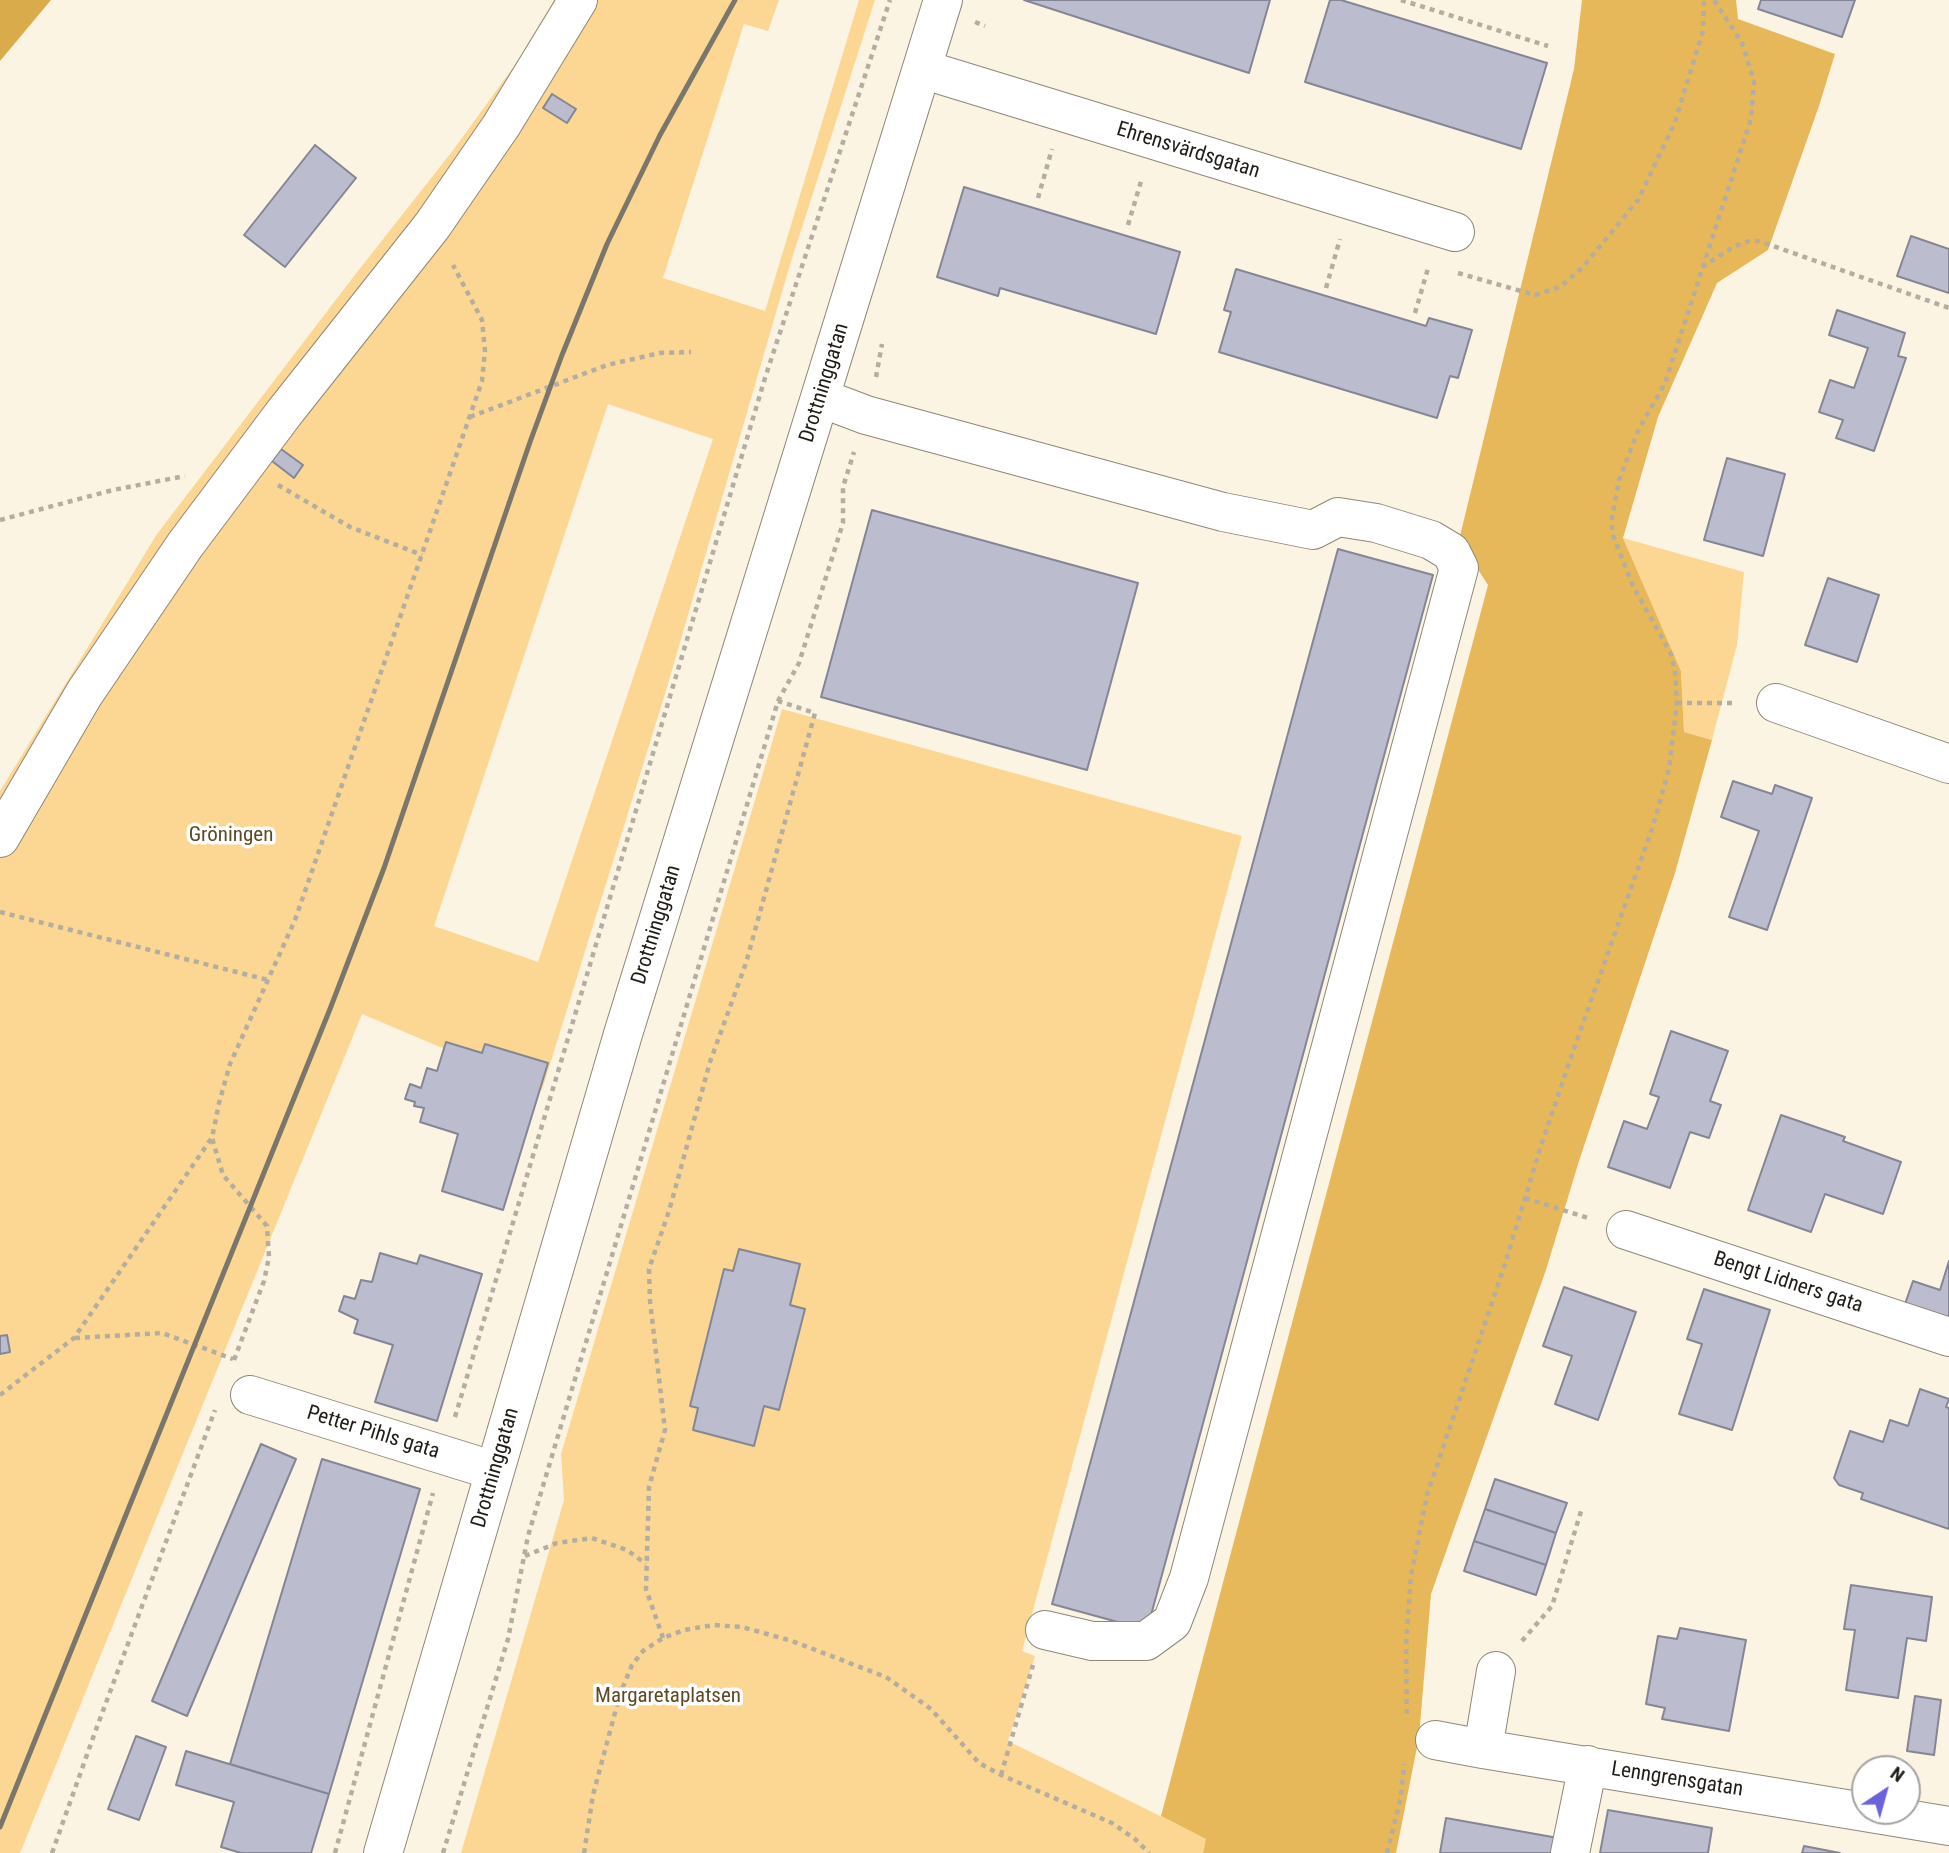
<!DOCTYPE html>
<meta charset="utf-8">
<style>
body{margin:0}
#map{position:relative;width:1949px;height:1853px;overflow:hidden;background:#fcf4e3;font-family:"Roboto Condensed",sans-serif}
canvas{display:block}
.north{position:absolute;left:1851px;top:1755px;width:70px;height:70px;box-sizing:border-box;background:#fff;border:2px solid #a5a4a2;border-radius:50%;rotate:36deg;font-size:19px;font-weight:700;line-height:28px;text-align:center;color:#1f1c16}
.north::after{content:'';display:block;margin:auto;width:24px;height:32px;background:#6b63dd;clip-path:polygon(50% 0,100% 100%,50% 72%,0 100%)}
</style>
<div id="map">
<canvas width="1949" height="1853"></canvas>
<div class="north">N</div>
</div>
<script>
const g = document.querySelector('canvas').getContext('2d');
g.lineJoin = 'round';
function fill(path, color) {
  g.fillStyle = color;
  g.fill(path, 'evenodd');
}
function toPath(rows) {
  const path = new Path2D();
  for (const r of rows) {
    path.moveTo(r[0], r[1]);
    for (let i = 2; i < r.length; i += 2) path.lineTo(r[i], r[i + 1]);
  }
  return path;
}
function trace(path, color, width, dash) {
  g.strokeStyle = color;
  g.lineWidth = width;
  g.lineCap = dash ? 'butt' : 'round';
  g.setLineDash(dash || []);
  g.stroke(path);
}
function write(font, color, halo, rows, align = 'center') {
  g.font = font + ' "Roboto Condensed",sans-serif';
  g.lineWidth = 7;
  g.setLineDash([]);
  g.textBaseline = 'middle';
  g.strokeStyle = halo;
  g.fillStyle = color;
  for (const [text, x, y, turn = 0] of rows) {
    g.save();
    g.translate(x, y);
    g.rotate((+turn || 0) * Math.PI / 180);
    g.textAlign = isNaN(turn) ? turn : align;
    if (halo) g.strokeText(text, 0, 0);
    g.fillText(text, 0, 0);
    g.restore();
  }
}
const green = toPath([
 [554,0,779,0,768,31,744,24,663,278,765,311,859,0,875,0,789,268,665,694,542,1090,362,1014,20,1853,0,1853,0,791,157,534,354,276,454,149,517,62],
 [608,404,713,439,538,962,434,926],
 [1623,538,1744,572,1737,645,1712,740,1684,732,1681,671],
 [782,709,1242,836,1022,1651,1035,1656,1008,1741,1207,1839,1203,1853,461,1853,564,1500,561,1454]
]);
const forest = toPath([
 [1582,0,1736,0,1738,19,1835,54,1819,106,1768,250,1717,283,1658,417,1623,538,1681,671,1684,732,1712,740,1675,873,1579,1161,1546,1270,1431,1594,1419,1737,1396,1853,1203,1853,1206,1839,1161,1816,1488,585,1459,540,1574,69]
]);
const water = toPath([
 [0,0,51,0,0,61]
]);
const building = toPath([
 [1024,0,1270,0,1249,73,1024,0],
 [1330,0,1341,0,1547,63,1521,149,1305,82,1330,0],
 [1761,0,1855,0,1842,37,1758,9,1761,0],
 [552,94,576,109,567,123,543,108,552,94],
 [315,145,356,178,285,267,244,235,315,145],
 [964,187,1180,252,1156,334,1000,288,998,296,937,277,964,187],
 [1911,236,1949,249,1949,293,1897,276,1911,236],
 [1236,269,1426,326,1429,318,1472,330,1458,378,1450,376,1437,418,1219,352,1231,312,1224,310,1236,269],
 [1837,310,1905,333,1898,356,1906,358,1874,451,1836,438,1843,420,1819,412,1830,380,1854,388,1868,348,1829,335,1837,310],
 [281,449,303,465,294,478,272,461,281,449],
 [1727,458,1785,474,1763,556,1704,540,1727,458],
 [872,510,1138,583,1087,770,821,697,872,510],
 [1338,549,1433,575,1147,1630,1052,1604,1338,549],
 [1828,578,1879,595,1857,662,1805,645,1828,578],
 [1733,781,1772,794,1775,785,1812,798,1767,930,1729,917,1759,831,1721,817,1733,781],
 [1671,1031,1728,1051,1710,1101,1721,1105,1709,1138,1690,1132,1670,1188,1608,1167,1624,1121,1647,1129,1659,1097,1650,1094,1671,1031],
 [446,1042,482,1053,485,1044,548,1063,503,1210,442,1191,458,1134,420,1122,424,1108,414,1106,415,1102,405,1099,410,1084,421,1088,427,1068,437,1071,446,1042],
 [1781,1115,1845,1137,1843,1141,1901,1162,1883,1214,1825,1194,1811,1232,1748,1210,1781,1115],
 [739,1249,800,1264,790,1305,805,1309,779,1410,764,1406,754,1446,693,1430,698,1408,690,1406,724,1269,733,1271,739,1249],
 [380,1253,417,1264,420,1255,482,1274,437,1421,375,1402,393,1345,354,1333,358,1320,339,1311,344,1296,355,1299,361,1280,372,1282,380,1253],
 [1949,1261,1949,1321,1904,1307,1913,1281,1940,1290,1949,1261],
 [1564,1287,1636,1312,1598,1420,1555,1404,1572,1356,1543,1346,1564,1287],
 [1704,1289,1770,1310,1732,1430,1679,1414,1702,1344,1687,1339,1704,1289],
 [7,1335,10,1352,0,1354,0,1336,7,1335],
 [1920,1389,1949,1399,1946,1407,1949,1408,1949,1529,1861,1499,1863,1493,1839,1485,1834,1478,1850,1431,1883,1442,1890,1420,1908,1426,1920,1389],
 [261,1444,296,1459,187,1716,152,1701,261,1444],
 [322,1459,420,1489,329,1794,230,1764,322,1459],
 [1495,1479,1567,1503,1556,1533,1485,1509,1495,1479],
 [1485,1509,1556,1533,1546,1565,1474,1541,1485,1509],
 [1474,1541,1546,1565,1536,1595,1464,1571,1474,1541],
 [1851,1585,1932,1597,1926,1641,1907,1638,1898,1698,1846,1690,1855,1630,1844,1629,1851,1585],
 [1680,1628,1746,1640,1729,1731,1662,1719,1665,1708,1646,1704,1658,1636,1677,1639,1680,1628],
 [1915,1696,1941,1700,1934,1755,1907,1751,1915,1696],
 [136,1736,166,1747,139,1820,108,1809,136,1736],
 [186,1751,329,1794,311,1853,241,1853,221,1847,234,1802,176,1785,186,1751],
 [1608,1810,1712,1828,1708,1853,1600,1853,1608,1810],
 [1446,1818,1558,1838,1555,1853,1440,1853,1446,1818],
 [1804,1846,1840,1853,1802,1853,1804,1846]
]);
const path = toPath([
 [1401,0,1548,46],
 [975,22,985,26],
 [1038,198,1052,149],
 [1128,225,1142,178],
 [1702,267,1735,246,1749,241,1759,241,1949,308],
 [1458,273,1535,295,1560,287,1582,268,1638,200,1675,122,1703,31,1704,0],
 [1326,288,1340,239],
 [1415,313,1429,265],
 [876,377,882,344],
 [470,417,607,365,660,353,691,352],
 [278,485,350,527,422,555],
 [0,520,113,490,185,476],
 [1677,703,1737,703],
 [0,912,268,980],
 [1525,1198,1591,1219],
 [75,1338,162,1333,233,1359],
 [234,1360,264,1281,269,1257,267,1226,223,1175,212,1138,219,1103,230,1064,295,920,482,381,485,351,482,320,453,265],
 [0,1395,74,1338,211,1139],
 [455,1417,765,378,890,0],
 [525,1556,557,1543,592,1538,627,1550,646,1564],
 [663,1638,646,1589,649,1487,665,1430,650,1301,649,1269,669,1211,710,1062,746,963,815,713,778,701],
 [1522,1641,1552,1606,1582,1508],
 [1407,1714,1406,1645,1411,1575,1427,1495,1505,1264,1539,1152,1570,1060,1653,826,1669,769,1677,703,1675,672,1671,654,1633,586,1612,533,1612,518,1619,480,1638,431,1665,383,1751,119,1754,81,1742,43,1714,0],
 [1001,1775,1033,1665],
 [52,1853,94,1735,215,1410],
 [335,1853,433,1493],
 [443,1853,508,1639,528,1536,778,701,799,663,843,523,843,487,854,452],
 [584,1853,593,1795,620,1694,632,1665,643,1651,663,1638,684,1630,714,1625,742,1627,792,1641,886,1677,931,1709,979,1763,1001,1775,1112,1823,1135,1839,1149,1853],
 [1387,1853,1401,1797,1404,1764]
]);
const minor = toPath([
 [922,69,1455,232],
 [821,398,866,415,1223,512,1313,530,1338,517,1376,523,1431,540,1451,552,1459,568,1189,1578,1172,1622,1146,1641,1092,1641,1045,1630],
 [1776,703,1949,764],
 [0,838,84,694,185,545,284,413,432,226,501,126,578,0],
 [1626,1230,1949,1337],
 [250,1395,495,1471],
 [1496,1671,1483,1749,1949,1826],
 [1435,1740,1483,1749],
 [383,1853,623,1034,943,0],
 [1570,1853,1588,1765]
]);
const rail = toPath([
 [0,1827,330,1009,384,868,530,442,562,355,607,244,660,135,735,0]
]);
const streetNames = [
 ["Ehrensvärdsgatan",1188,151,17],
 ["Drottninggatan",825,383,-73],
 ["Drottninggatan",657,925,-73],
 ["Bengt Lidners gata",1788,1283,18],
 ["Petter Pihls gata",373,1433,17],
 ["Drottninggatan",496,1468,-74],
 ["Lenngrensgatan",1677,1780,9]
];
const parkNames = [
 ["Gröningen",231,836],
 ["Margaretaplatsen",668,1697]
];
fill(green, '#fbd793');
fill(forest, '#e7b85a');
fill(water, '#d9ab4b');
fill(building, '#bbbccd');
trace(building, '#848695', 2);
trace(minor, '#8f8778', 40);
trace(path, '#b4ada0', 4.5, [5, 5]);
trace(minor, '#fff', 38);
trace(rail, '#7b766b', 5);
write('21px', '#1f1c16', '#fff', streetNames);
write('21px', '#5d4a22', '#fff', parkNames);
</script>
